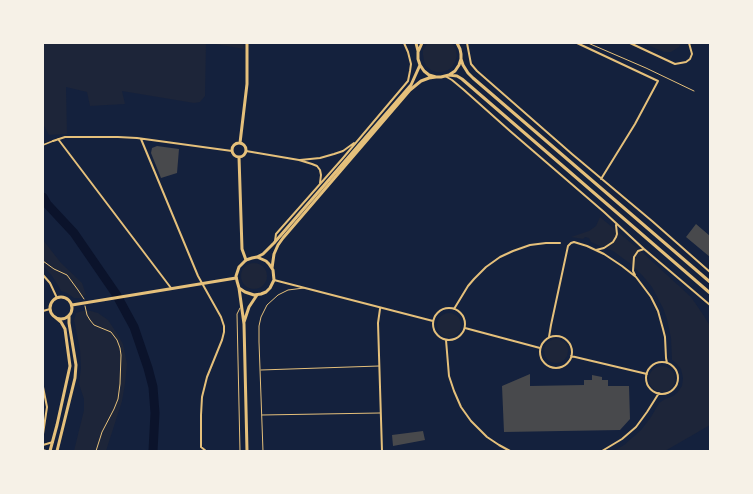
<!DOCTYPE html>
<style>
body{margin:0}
#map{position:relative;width:753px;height:494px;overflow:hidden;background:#14213d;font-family:Quicksand,sans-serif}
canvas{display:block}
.frame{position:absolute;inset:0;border:44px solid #f6f1e7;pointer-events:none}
</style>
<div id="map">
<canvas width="753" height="494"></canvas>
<div class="frame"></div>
</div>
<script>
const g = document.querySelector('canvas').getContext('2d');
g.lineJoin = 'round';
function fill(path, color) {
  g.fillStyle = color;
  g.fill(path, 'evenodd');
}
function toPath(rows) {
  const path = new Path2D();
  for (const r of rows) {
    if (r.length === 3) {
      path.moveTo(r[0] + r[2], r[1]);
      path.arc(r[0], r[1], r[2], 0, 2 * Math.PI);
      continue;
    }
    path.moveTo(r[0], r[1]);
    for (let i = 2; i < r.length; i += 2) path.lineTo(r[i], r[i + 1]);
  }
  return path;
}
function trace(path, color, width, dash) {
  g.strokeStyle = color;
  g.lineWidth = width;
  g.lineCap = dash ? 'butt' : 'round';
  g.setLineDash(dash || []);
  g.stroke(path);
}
const green = toPath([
 [43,43,206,43,205,96,200,102,194,103,122,91,125,104,90,106,87,92,66,87,67,134,49,135,43,124],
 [209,43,243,43,244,49],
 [428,43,452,43,456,50,457,56,455,62,452,67,448,70,442,72,436,72,431,70,426,66,424,61,423,55,423,50],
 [643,43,681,43,679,47,671,52,664,52],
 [600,217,643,253,691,297,704,316,710,326,710,425,665,451,614,451,624,445,641,430,651,417,659,403,665,399,673,396,677,393,682,386,683,378,681,369,676,363,672,360,671,338,667,319,663,308,652,287,642,275,632,265,613,251,600,246,591,242,589,238,585,237,583,239,571,237,589,231,596,226],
 [43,240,61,263,82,283,86,295,80,298,74,298,67,293,61,291,59,287,52,276,43,266],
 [254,276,13],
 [82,311,91,311,98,313,108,320,116,332,123,344,127,364,125,384,122,401,106,451,74,451,84,410,84,399,79,384,81,368,80,350,74,320,76,313],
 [449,325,12],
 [556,351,12],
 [662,379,13]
]);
const river = toPath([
 [43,197,47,204,74,233,116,294,134,327,148,368,153,387,155,413,153,451]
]);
const building = toPath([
 [157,146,179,149,177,173,161,178,151,153,152,148],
 [696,224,710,236,710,257,686,237],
 [530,374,530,386,584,385,584,380,592,380,592,375,602,377,602,380,608,380,608,386,629,386,630,419,620,430,504,432,502,386],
 [423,431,425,440,393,446,392,435]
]);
const path = toPath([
 [588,43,646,68,694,91],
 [43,261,54,269,67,275,78,290,84,299],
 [85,306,87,315,90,320,94,325,111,332,117,340,120,348,121,355,120,384,118,399,114,409,102,432,96,451]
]);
const service = toPath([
 [240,308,237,314,240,451],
 [261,370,379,366],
 [262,415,380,413],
 [263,451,259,342,259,326,261,317,267,305,278,295,288,290,304,288]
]);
const pedestrian = toPath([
 [43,145,53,141]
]);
const minor = toPath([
 [467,43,471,64,477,71,572,154,652,221,710,272],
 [577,43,658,81,635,124,601,179],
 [630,43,675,64,686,62,690,59,692,54,689,43],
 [445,76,452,80,464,90,510,131,604,212,644,249,710,305],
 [58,139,171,288],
 [141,139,198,276,221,317,224,326,224,332,222,340,207,377,202,397,201,415,201,447,206,451],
 [53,141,65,137,118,137,137,138,232,151],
 [246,151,299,160,312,164,317,166,320,170,321,175,320,183],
 [300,160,320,158,334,154,343,151,354,143],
 [275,241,276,234,343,158,408,81,410,71,411,64,408,52,404,43],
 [596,250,604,248,613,242,616,237,617,234,616,225],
 [43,275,50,283,57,298],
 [635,275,633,271,634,257,638,251,644,249],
 [274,280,433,321],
 [449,324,16],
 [380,309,378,323,382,451],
 [454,309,468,286,474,279,486,267,500,257,513,251,530,245,546,243,560,243],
 [43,311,50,309],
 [465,328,540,348],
 [556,352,16],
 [549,337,551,325,568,246,571,243,574,242,587,246,604,254,622,266,636,277,651,297,658,311,663,329,665,337,666,358,667,363],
 [446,340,449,376,454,391,461,407,471,421,487,437,499,445,510,451],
 [571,356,647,374],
 [662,378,16],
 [43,387,47,407,43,434],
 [43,445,53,442],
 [43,450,46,451],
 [602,451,622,439,636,427,647,412,659,393]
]);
const tertiary = toPath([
 [240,143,247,84,247,43],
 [239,150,7],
 [239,157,242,249,246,260],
 [61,308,11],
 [72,305,236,278],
 [50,451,57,425,70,366,65,329,61,322,55,317],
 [57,451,75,378,76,365,69,323,69,315]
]);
const secondary = toPath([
 [416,43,418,51],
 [422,43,418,52,418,59,420,65,424,71,429,75,436,77,441,77,449,75,455,71,459,65,461,59,461,54,460,49,457,43],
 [461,59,463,65,468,73,473,78,710,282],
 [449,75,457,76,462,79,710,293],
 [257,257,263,254,274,243,411,85,420,65],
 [272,268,274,254,278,245,283,238,410,90,421,81,429,78,436,77],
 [239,288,245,292,254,295,261,294,266,292,270,288,274,280,273,270,269,264,266,261,257,257,252,258,246,260,239,267,236,276,237,281,239,288,244,324,247,451],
 [244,322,249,307,257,295]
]);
fill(green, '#1d2539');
trace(river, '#0b132b', 9);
fill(building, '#48494c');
trace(path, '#e5c07b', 1);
trace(service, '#e5c07b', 1);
trace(pedestrian, '#e5c07b', 1.5);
trace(minor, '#e5c07b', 2);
trace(tertiary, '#e5c07b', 3);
trace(secondary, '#e5c07b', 3);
</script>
